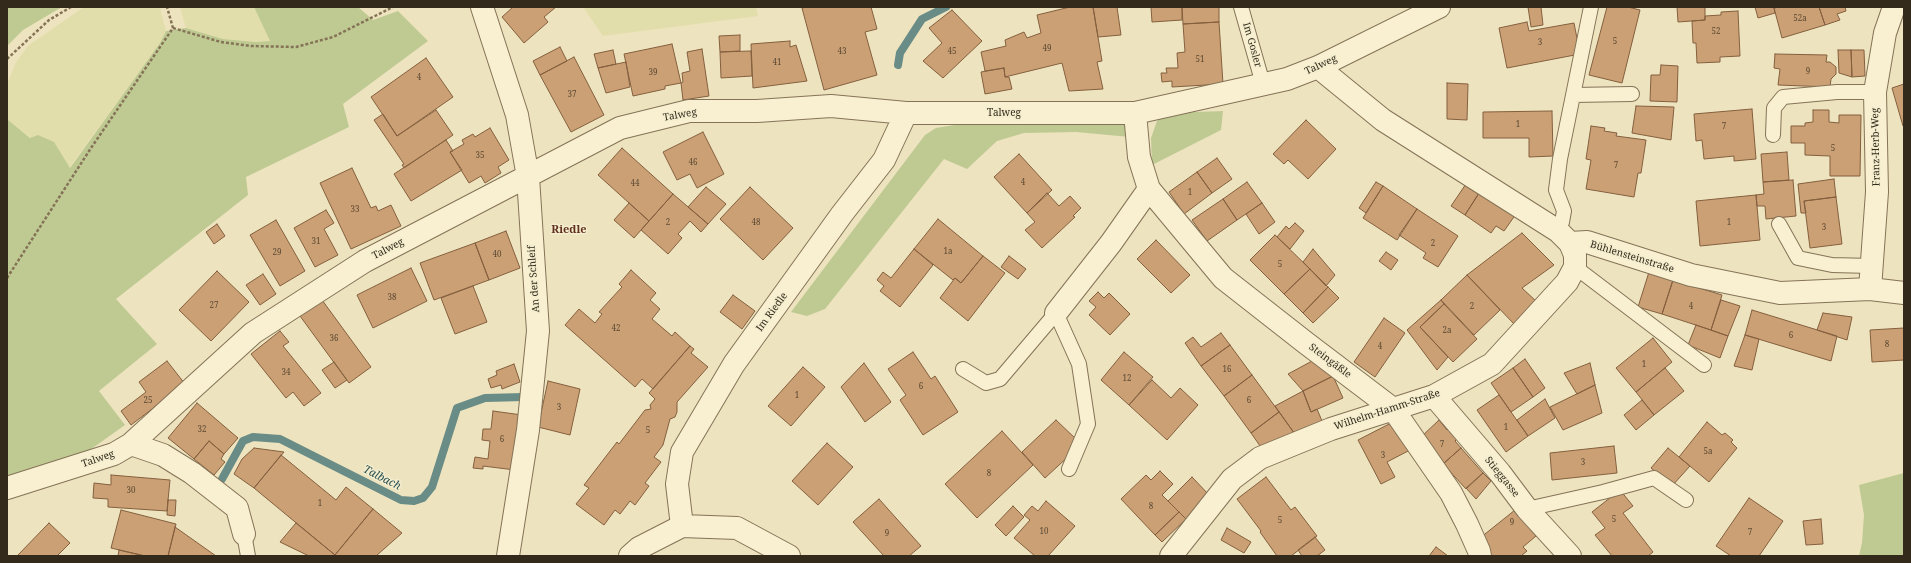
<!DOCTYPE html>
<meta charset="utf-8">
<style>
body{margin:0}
#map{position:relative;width:1911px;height:563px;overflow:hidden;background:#ede3be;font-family:"Noto Serif",serif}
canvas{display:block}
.frame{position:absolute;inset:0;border:8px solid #342a1c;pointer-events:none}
</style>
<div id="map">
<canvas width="1911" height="563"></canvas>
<div class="frame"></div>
</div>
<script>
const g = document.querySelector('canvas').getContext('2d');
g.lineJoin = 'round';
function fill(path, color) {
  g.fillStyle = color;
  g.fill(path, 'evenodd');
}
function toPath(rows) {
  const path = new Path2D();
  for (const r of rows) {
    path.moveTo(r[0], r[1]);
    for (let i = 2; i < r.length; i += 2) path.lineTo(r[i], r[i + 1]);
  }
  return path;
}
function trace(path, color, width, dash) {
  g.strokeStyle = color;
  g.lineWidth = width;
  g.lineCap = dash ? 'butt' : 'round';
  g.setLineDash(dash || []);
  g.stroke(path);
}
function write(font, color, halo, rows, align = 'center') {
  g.font = font + ' "Noto Serif",serif';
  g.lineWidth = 3;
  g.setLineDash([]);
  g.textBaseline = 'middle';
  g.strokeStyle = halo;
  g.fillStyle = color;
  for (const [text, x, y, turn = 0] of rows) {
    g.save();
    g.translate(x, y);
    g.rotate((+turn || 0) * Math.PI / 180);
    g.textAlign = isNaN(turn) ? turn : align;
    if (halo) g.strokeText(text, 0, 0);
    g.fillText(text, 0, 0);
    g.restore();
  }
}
const farmland = toPath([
 [84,7,160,7,166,31,160,43,69,168,7,119,7,84,16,62,29,45],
 [180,7,254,7,270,41,256,42,223,39,186,28],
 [583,7,756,7,758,16,603,36]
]);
const green = toPath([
 [7,7,62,7,23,30,7,46],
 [254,7,358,7,373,20,398,11,428,41,343,104,349,127,246,177,248,195,116,299,157,344,99,391,125,425,87,452,7,481,7,119,30,138,38,135,54,142,70,168,160,43,166,31,186,28,223,39,256,42,270,41],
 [1223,111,1221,130,1152,165,1151,138,1157,121,1167,113],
 [1123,116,1130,137,1076,132,1024,133,997,141,967,169,944,159,825,309,807,316,791,312,925,135,936,128,991,119],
 [1904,473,1904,556,1859,556,1862,543,1864,515,1859,485]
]);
const stream = toPath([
 [898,65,900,53,922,19,946,7],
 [222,479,243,441,253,437,280,439,401,500,414,501,423,498,432,487,457,408,485,398,524,397]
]);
const building = toPath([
 [513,7,556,7,544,17,548,22,524,43,502,17,513,7],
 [806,7,871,7,877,29,865,32,877,75,824,90,802,8,806,7],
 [1070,7,1093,7,1102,61,1097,62,1103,89,1069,91,1062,63,1005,77,1004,68,985,71,981,52,1006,46,1005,40,1024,32,1027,38,1041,33,1037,15,1070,7],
 [1093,7,1117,7,1121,35,1098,37,1093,7],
 [1151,7,1182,7,1182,20,1152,22,1151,7],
 [1182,7,1219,7,1219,22,1183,24,1182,7],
 [1528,7,1541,7,1543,25,1531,27,1528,7],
 [1607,7,1628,7,1640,10,1622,83,1589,75,1607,7],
 [1677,7,1705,7,1705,20,1678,22,1677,7],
 [1755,7,1778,7,1774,8,1775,13,1758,18,1755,7],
 [1778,7,1819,7,1825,25,1782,38,1774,8,1778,7],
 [1819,7,1845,7,1846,11,1837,14,1840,20,1825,25,1819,7],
 [952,10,982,41,943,78,923,61,942,43,929,28,952,10],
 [1738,11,1740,56,1720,57,1720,62,1697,63,1696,43,1693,43,1692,21,1705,20,1705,16,1721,15,1721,12,1738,11],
 [1219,22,1223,84,1172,87,1172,81,1162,82,1161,73,1167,73,1166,68,1178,68,1177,53,1185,52,1183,24,1219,22],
 [1527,22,1529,31,1574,23,1580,54,1507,68,1499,28,1527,22],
 [740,35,740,51,720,52,719,36,740,35],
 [790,41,790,47,796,45,807,81,753,88,751,44,790,41],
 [672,44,681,83,665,86,665,89,633,96,624,54,672,44],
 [560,47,567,61,540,75,533,61,560,47],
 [702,49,709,96,683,100,681,83,683,82,682,73,690,71,687,52,702,49],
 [613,50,616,64,598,68,594,54,613,50],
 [1838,50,1851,50,1852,77,1839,73,1838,50],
 [1851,50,1864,50,1865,76,1852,77,1851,50],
 [751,51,752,76,721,78,720,52,751,51],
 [1775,54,1827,55,1826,62,1830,62,1836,67,1836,74,1831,79,1830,87,1778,85,1780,69,1774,68,1775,54],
 [574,57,604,115,571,132,540,75,574,57],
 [426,58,453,97,397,136,371,97,426,58],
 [626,62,630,87,606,93,598,68,626,62],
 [1661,65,1678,66,1677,102,1650,101,1651,75,1660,75,1661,65],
 [1004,68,1005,77,1009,77,1012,89,985,94,981,72,1004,68],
 [1447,83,1468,84,1467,120,1447,119,1447,83],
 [1904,84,1904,126,1903,126,1892,88,1904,84],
 [1636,106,1674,107,1671,140,1632,133,1636,106],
 [1752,109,1756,159,1734,161,1734,156,1704,159,1702,140,1696,141,1694,114,1752,109],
 [436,110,453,135,404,168,402,165,404,164,374,120,383,114,397,136,436,110],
 [1813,110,1829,110,1829,122,1839,123,1839,115,1861,115,1860,176,1830,176,1830,156,1805,155,1805,143,1791,143,1791,126,1805,126,1805,123,1813,122,1813,110],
 [1552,111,1553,156,1529,157,1529,138,1483,138,1483,112,1552,111],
 [1306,120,1336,149,1308,179,1288,160,1284,164,1273,154,1306,120],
 [1591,126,1605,128,1604,131,1617,133,1616,136,1646,140,1641,173,1638,173,1634,197,1586,189,1591,160,1586,159,1591,126],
 [490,128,509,160,498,167,501,173,485,183,481,176,469,183,450,152,464,144,462,140,473,134,475,137,490,128],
 [703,132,724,174,697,188,690,174,677,180,663,152,703,132],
 [446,140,453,151,450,152,462,170,411,201,394,174,446,140],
 [622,148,673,194,649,221,598,175,622,148],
 [1787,152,1789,180,1763,182,1761,154,1787,152],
 [1019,154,1052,190,1027,213,994,177,1019,154],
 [1217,158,1232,179,1212,193,1197,172,1217,158],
 [352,168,371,208,376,206,378,211,391,205,401,226,351,249,320,183,352,168],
 [1197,172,1212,193,1184,214,1169,192,1197,172],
 [1834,179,1836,197,1804,201,1806,213,1801,213,1798,184,1834,179],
 [1793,180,1796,216,1766,219,1765,206,1757,206,1756,195,1764,194,1763,182,1793,180],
 [1468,181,1481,190,1465,215,1451,206,1468,181],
 [1247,182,1262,203,1237,220,1223,199,1247,182],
 [1376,182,1383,186,1366,213,1359,208,1376,182],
 [1383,186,1417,209,1397,240,1363,218,1383,186],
 [706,187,726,204,708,224,688,207,706,187],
 [750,187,793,228,763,260,720,219,750,187],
 [1481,190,1516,214,1504,231,1496,226,1491,233,1465,215,1481,190],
 [1047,193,1059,206,1070,196,1081,208,1073,216,1075,217,1042,248,1025,230,1035,222,1027,213,1047,193],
 [673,194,708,224,701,232,690,221,678,234,682,238,668,254,641,230,673,194],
 [1756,195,1760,240,1700,246,1696,201,1756,195],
 [1836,197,1842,244,1810,248,1804,201,1836,197],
 [1223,199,1237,220,1207,241,1192,220,1223,199],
 [629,203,649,221,634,238,614,220,629,203],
 [1262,203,1275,222,1259,234,1246,214,1262,203],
 [1417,209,1458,236,1438,267,1423,258,1426,253,1399,235,1417,209],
 [326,210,334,223,324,229,338,255,315,267,294,228,326,210],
 [938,219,983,256,961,283,955,278,953,280,914,249,938,219],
 [276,220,305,271,280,286,250,235,276,220],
 [1295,223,1304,231,1290,249,1277,237,1286,226,1289,229,1295,223],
 [217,224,225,236,214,244,206,232,217,224],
 [506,231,520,268,489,280,475,243,506,231],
 [1522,233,1554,265,1522,288,1537,302,1516,326,1467,275,1522,233],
 [1275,235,1310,269,1284,294,1250,260,1275,235],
 [1156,240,1190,275,1171,293,1137,259,1156,240],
 [475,243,489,280,434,300,420,263,475,243],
 [914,249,933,265,900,307,880,291,884,286,877,280,883,272,891,278,914,249],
 [1313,249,1335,275,1326,286,1303,262,1313,249],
 [1386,252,1398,260,1391,270,1379,261,1386,252],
 [983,256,1005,273,968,321,940,298,955,278,961,283,983,256],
 [1009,256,1026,269,1018,279,1001,267,1009,256],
 [411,268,427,301,373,328,357,295,411,268],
 [1310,269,1328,287,1303,313,1284,294,1310,269],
 [631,270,656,293,650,300,660,309,652,319,672,336,675,332,690,346,653,389,642,379,635,387,565,325,579,309,595,323,602,314,599,312,622,287,619,284,631,270],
 [217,271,249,302,211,341,179,310,217,271],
 [1649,272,1673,280,1662,314,1638,307,1649,272],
 [263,274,276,294,260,305,246,285,263,274],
 [1467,275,1500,310,1474,335,1441,300,1467,275],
 [1673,280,1722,295,1711,330,1662,314,1673,280],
 [473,286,487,322,455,334,441,298,473,286],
 [1328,287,1339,298,1313,323,1303,313,1328,287],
 [1098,292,1104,298,1109,293,1130,314,1110,335,1089,315,1096,307,1089,301,1098,292],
 [733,295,755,311,742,329,720,312,733,295],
 [322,300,371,367,349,383,300,316,322,300],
 [1441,300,1444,304,1420,327,1448,357,1437,370,1407,330,1441,300],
 [1721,300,1740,306,1728,336,1711,330,1721,300],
 [1444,304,1477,339,1453,362,1420,327,1444,304],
 [1752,310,1837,336,1831,361,1745,335,1752,310],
 [1823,313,1852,317,1847,340,1817,330,1823,313],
 [1384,318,1405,333,1375,377,1354,362,1384,318],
 [1696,325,1728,336,1720,358,1688,345,1696,325],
 [1904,328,1904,360,1872,362,1870,330,1904,328],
 [280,331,289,342,283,346,321,393,304,406,293,392,286,398,251,354,280,331],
 [1221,333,1230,345,1201,366,1185,343,1193,337,1201,347,1221,333],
 [1745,335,1759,339,1752,370,1734,366,1745,335],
 [1653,338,1672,362,1636,392,1616,368,1653,338],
 [1230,345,1252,375,1224,396,1201,366,1230,345],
 [690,346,694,349,691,353,708,367,677,402,677,412,675,417,670,419,663,445,654,457,661,462,645,483,649,486,635,505,630,501,620,514,615,510,604,525,576,504,589,488,584,485,617,442,619,444,645,410,651,409,650,405,655,399,649,393,690,346],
 [913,352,931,379,935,376,958,412,923,435,900,400,906,395,888,369,913,352],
 [1124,352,1153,377,1129,405,1101,380,1124,352],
 [1525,359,1545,388,1533,397,1513,368,1525,359],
 [1314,360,1333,376,1303,391,1288,374,1314,360],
 [167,361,185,384,131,425,121,411,146,392,139,382,167,361],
 [334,362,347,380,335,388,322,370,334,362],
 [864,363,891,402,865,422,841,387,864,363],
 [1590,363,1595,385,1577,394,1564,373,1590,363],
 [514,364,520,382,502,389,501,385,491,388,488,379,497,375,496,371,514,364],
 [803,367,825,387,791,426,768,406,803,367],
 [1513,368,1533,397,1511,412,1491,383,1513,368],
 [1665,368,1684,391,1654,415,1636,392,1665,368],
 [1252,375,1279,412,1251,433,1224,396,1252,375],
 [1333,376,1343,398,1311,412,1303,391,1333,376],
 [1152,380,1171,398,1180,388,1198,405,1167,440,1129,405,1152,380],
 [548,381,580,389,570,435,538,427,548,381],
 [1595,385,1602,413,1563,430,1550,407,1595,385],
 [1303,391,1311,412,1317,409,1322,421,1297,437,1275,406,1303,391],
 [1499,395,1528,436,1506,452,1477,410,1499,395],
 [1545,399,1555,418,1528,436,1517,420,1545,399],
 [1642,400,1654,415,1636,430,1624,415,1642,400],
 [197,403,238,438,224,454,209,441,194,459,168,438,197,403],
 [493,411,522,415,515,470,483,466,483,469,473,468,475,457,488,459,490,441,482,440,483,429,491,429,493,411],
 [1279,412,1297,437,1265,453,1251,433,1279,412],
 [1056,420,1077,440,1071,454,1045,478,1022,452,1056,420],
 [1439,420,1447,430,1451,427,1459,437,1455,441,1461,448,1443,464,1420,438,1439,420],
 [1395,421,1410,450,1387,462,1395,477,1381,484,1358,440,1395,421],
 [1707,422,1722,435,1725,433,1733,440,1731,442,1737,448,1709,482,1679,457,1707,422],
 [1002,431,1033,465,977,518,945,484,1002,431],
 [209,441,224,454,221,459,225,462,214,475,194,459,209,441],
 [827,443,853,467,818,505,792,481,827,443],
 [1614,446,1617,473,1552,480,1550,453,1614,446],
 [254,448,284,452,254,488,234,474,242,459,254,448],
 [1461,448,1483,473,1466,489,1443,464,1461,448],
 [1668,448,1690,466,1672,486,1651,468,1668,448],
 [281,455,336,500,346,487,373,509,335,555,254,488,281,455],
 [1160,471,1173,484,1162,495,1179,512,1155,535,1121,499,1146,475,1151,480,1160,471],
 [1483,473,1491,481,1476,499,1466,488,1483,473],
 [111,475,170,480,167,511,108,507,108,499,93,498,94,483,111,485,111,475],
 [1192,477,1210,496,1186,519,1168,501,1192,477],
 [1266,477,1291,510,1295,507,1317,536,1291,556,1277,556,1260,532,1261,531,1237,499,1266,477],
 [1620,490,1633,506,1623,513,1653,552,1648,556,1612,556,1595,535,1605,528,1592,512,1620,490],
 [1749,498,1783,521,1759,556,1731,556,1716,546,1749,498],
 [879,499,921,546,909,556,884,556,853,522,879,499],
 [168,500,176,500,175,516,167,515,168,500],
 [1046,501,1075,526,1048,556,1035,556,1014,538,1030,520,1024,515,1032,506,1038,511,1046,501],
 [1013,506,1024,517,1006,536,995,525,1013,506],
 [373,509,402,533,376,556,334,556,373,509],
 [121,510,176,524,168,556,145,556,111,548,121,510],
 [1515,510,1536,536,1523,547,1527,551,1521,556,1488,556,1480,538,1515,510],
 [1179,512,1186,519,1162,542,1155,535,1179,512],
 [1821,519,1823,544,1806,545,1803,521,1821,519],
 [49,523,70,543,57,556,17,556,49,523],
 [296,523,335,555,334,556,309,556,280,542,296,523],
 [175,527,216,556,168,556,175,527],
 [1227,528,1251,542,1244,553,1221,540,1227,528],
 [1315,537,1325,550,1317,556,1302,556,1298,550,1315,537],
 [1436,547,1448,556,1429,556,1436,547],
 [119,550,145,556,118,556,119,550]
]);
const path = toPath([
 [173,28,221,42,251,46,296,47,333,37,393,7],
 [7,59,49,20,71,7],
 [7,278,91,148,173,28,167,7]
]);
const service = toPath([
 [1241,7,1263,84],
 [1573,95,1632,94],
 [1773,135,1774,108,1783,97,1837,92,1875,92],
 [1779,224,1798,258,1832,265,1872,266],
 [1558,231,1562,222,1564,211,1556,190,1560,159,1591,7],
 [1575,267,1704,365],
 [963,369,986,383,1000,379,1056,313,1079,364,1088,424,1069,469],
 [1527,509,1603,492,1654,478,1686,500],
 [244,534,248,556]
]);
const minor = toPath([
 [482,7,517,115,528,177,538,331,528,430,508,556],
 [1318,67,1383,120,1558,231,1570,243,1587,242,1691,275,1780,293,1870,289,1904,293],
 [1135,113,1139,157,1149,189,1223,278,1306,343,1393,409,1451,493,1467,524,1479,551,1480,556],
 [1870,289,1877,192,1875,92,1885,33,1894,7],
 [1056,313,1111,243,1149,189],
 [1434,396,1500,473,1527,509,1570,556],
 [131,444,163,455,192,473,237,508,244,534],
 [7,488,114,454,131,444,253,333,365,261,620,128,689,111,757,111,831,106,906,113,1135,113,1287,79,1318,67,1439,7],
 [682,526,677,484,682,452,734,364,842,214,884,160,906,113],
 [630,556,639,548,682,526,737,528,789,556],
 [1171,556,1232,479,1260,458,1331,429,1434,396,1492,364,1567,282,1575,267,1575,255,1570,243]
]);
const numberNames = [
 ["52a",1800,19],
 ["52",1716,32],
 ["5",1615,42],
 ["3",1540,43],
 ["49",1047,49],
 ["43",842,52],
 ["45",952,52],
 ["51",1200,60],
 ["41",777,63],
 ["9",1808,72],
 ["39",653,73],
 ["4",419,78],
 ["37",572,95],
 ["1",1518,125],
 ["7",1724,127],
 ["5",1833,149],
 ["35",480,156],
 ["46",693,163],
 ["7",1616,166],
 ["4",1023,183],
 ["44",635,184],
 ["1",1190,193],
 ["33",355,210],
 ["2",668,223],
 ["48",756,223],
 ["1",1729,223],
 ["3",1824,228],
 ["31",316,242],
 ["2",1433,244],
 ["1a",948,252],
 ["29",277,253],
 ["40",497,255],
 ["5",1280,265],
 ["38",392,298],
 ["27",214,306],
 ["2",1472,307],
 ["4",1691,307],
 ["42",616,329],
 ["2a",1447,331],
 ["6",1791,336],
 ["36",334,339],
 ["8",1887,345],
 ["4",1380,347],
 ["1",1644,365],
 ["16",1227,370],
 ["34",286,373],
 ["12",1127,379],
 ["6",921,387],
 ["1",797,396],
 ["25",148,401],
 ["6",1249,401],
 ["3",559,408],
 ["1",1506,428],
 ["32",202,430],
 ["5",648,431],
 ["6",502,440],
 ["7",1442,445],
 ["5a",1708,452],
 ["3",1383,456],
 ["3",1583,463],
 ["8",989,474],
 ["30",131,491],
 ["1",320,504],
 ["8",1151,507],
 ["5",1614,520],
 ["5",1280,521],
 ["9",1512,523],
 ["10",1044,532],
 ["7",1750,533],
 ["9",887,534]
];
const streetNames = [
 ["Im Gosler",1252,45,74],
 ["Talweg",1321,65,-25],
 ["Talweg",1004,113],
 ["Talweg",680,115,-10],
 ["Franz-Herb-Weg",1876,147,-91],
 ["Talweg",388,249,-27],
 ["Bühlensteinstraße",1632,257,17],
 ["An der Schleif",534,279,-94],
 ["Im Riedle",772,312,-54],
 ["Steingäßle",1330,361,37],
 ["Wilhelm-Hamm-Straße",1387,410,-18],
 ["Talweg",98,459,-19],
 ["Stieggasse",1502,477,51]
];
const neighbourhoodNames = [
 ["Riedle",569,230]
];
const waterNames = [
 ["Talbach",382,478,27]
];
fill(farmland, '#e2deac');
fill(green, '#bfca93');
trace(stream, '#698c86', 8);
fill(building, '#cba075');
trace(building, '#845f3e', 1);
trace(service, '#857357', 16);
trace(minor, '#857357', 24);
trace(path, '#857357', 2.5, [3, 2]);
trace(service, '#f8f0d1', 14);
trace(minor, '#f8f0d1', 22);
write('8px', '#5a4832', null, numberNames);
write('10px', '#342a1c', '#f4edce', streetNames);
write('bold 11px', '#60301c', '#f4edce', neighbourhoodNames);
write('italic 11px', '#2b5354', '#f4edce', waterNames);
</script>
